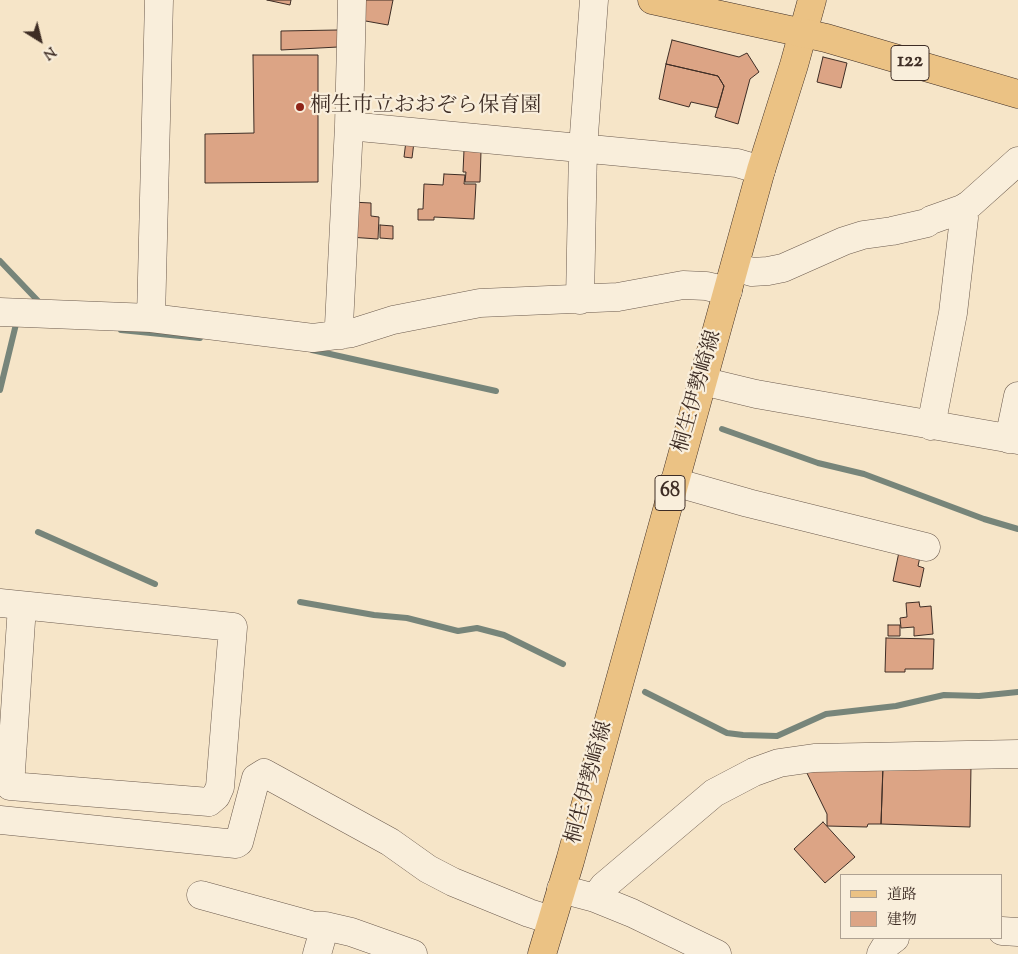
<!DOCTYPE html>
<meta charset="utf-8">
<style>
body{margin:0}
#map{position:relative;width:1018px;height:954px;overflow:hidden;background:#f6e5c8;font-family:"Sorts Mill Goudy","Noto Serif JP",serif}
canvas{display:block}
.legend{position:absolute;left:840px;top:874px;width:162px;height:65px;box-sizing:border-box;background:#f9eedb;border:1px solid #aea192;margin:0;padding:6px 9px;list-style:none;font-size:15px;color:#3e2d25}
.legend li{display:flex;align-items:center;gap:10px;height:25px}
.legend b{width:25px;border:1px solid #aea192}
.north{position:absolute;left:15px;top:15px;width:50px;height:50px;-webkit-text-stroke:4px #f9eedb;paint-order:stroke;rotate:144deg;font-size:14px;font-weight:700;line-height:20px;text-align:center;color:#3e2d25}
.north::after{content:'';display:block;margin:auto;width:18px;height:22px;background:#3e2d25;clip-path:polygon(50% 0,100% 100%,50% 72%,0 100%)}
</style>
<div id="map">
<canvas width="1018" height="954"></canvas>
<ul class="legend">
<li><b style="height:6px;background:#ebc284"></b>道路</li>
<li><b style="height:14px;background:#dca485"></b>建物</li>
</ul>
<div class="north">N</div>
</div>
<script>
const g = document.querySelector('canvas').getContext('2d');
g.lineJoin = 'round';
function toPath(rows) {
  const path = new Path2D();
  for (const r of rows) {
    path.moveTo(r[0], r[1]);
    for (let i = 2; i < r.length; i += 2) path.lineTo(r[i], r[i + 1]);
  }
  return path;
}
function trace(path, color, width, dash) {
  g.strokeStyle = color;
  g.lineWidth = width;
  g.lineCap = dash ? 'butt' : 'round';
  g.setLineDash(dash || []);
  g.stroke(path);
}
function fill(path, color) {
  g.fillStyle = color;
  g.fill(path, 'evenodd');
}
function write(font, color, halo, rows, align = 'center') {
  g.font = font + ' "Sorts Mill Goudy","Noto Serif JP",serif';
  g.lineWidth = 4.5;
  g.setLineDash([]);
  g.textBaseline = 'middle';
  g.strokeStyle = halo;
  g.fillStyle = color;
  for (const [text, x, y, turn = 0] of rows) {
    g.save();
    g.translate(x, y);
    g.rotate((+turn || 0) * Math.PI / 180);
    g.textAlign = isNaN(turn) ? turn : align;
    if (halo) g.strokeText(text, 0, 0);
    g.fillText(text, 0, 0);
    g.restore();
  }
}
const stream = toPath([
 [0,261,40,303],
 [121,330,200,338],
 [312,350,496,391],
 [0,390,17,320],
 [722,429,818,463,864,474,984,519,1018,529],
 [38,532,155,584],
 [300,602,374,615,407,618,458,631,477,628,504,635,563,664],
 [645,692,727,733,743,735,777,736,826,714,896,706,944,695,979,696,1018,692]
]);
const building = toPath([
 [267,0,291,0,290,5,267,0],
 [364,0,393,0,388,25,360,20,364,0],
 [338,30,338,47,281,50,281,31,338,30],
 [672,40,739,57,747,53,759,72,750,79,738,124,715,117,724,86,718,76,666,64,672,40],
 [253,55,318,55,318,182,205,183,205,134,254,133,253,55],
 [823,57,847,63,841,88,817,82,823,57],
 [666,64,718,76,724,86,718,108,691,102,689,107,659,99,666,64],
 [406,141,414,142,412,158,404,157,406,141],
 [464,150,481,151,480,182,465,182,466,172,463,172,464,150],
 [444,174,465,175,464,184,476,184,474,219,434,217,434,220,418,220,418,209,423,209,424,184,443,185,444,174],
 [351,202,371,203,371,216,379,217,378,239,349,237,351,202],
 [380,225,393,226,393,239,380,238,380,225],
 [900,547,921,552,918,566,924,568,920,587,893,581,900,547],
 [919,602,920,607,931,606,933,634,914,636,914,627,901,628,900,618,907,617,906,603,919,602],
 [888,625,900,625,900,636,888,636,888,625],
 [886,638,934,639,933,669,905,669,905,672,885,672,886,638],
 [883,764,971,766,970,827,881,824,883,764],
 [804,767,883,768,881,824,868,824,867,827,827,826,827,814,804,767],
 [823,822,855,857,825,883,794,849,823,822]
]);
const minor = toPath([
 [349,126,737,163,761,170],
 [735,267,752,272,768,271,783,268,844,241,863,235,892,231,927,223,931,220,962,209,970,204,1018,161],
 [580,300,583,148,594,0],
 [0,312,151,318,313,338,352,333,393,320,480,303,618,297,683,285,706,286,728,291],
 [151,318,159,0],
 [341,335,339,325,349,126,352,0],
 [702,381,756,394,1018,440],
 [931,426,953,313,964,218,962,209],
 [1009,439,1018,396],
 [674,482,748,503,926,547],
 [0,603,233,627,220,787,216,796,209,802,10,786,22,606],
 [0,820,236,844,239,842,256,778,264,773,390,842,428,869,453,882,529,913,551,920],
 [561,889,595,898,632,913,717,954],
 [201,895,314,926,325,926,351,932,413,954],
 [595,898,604,886,714,793,754,772,779,763,814,758,1018,754],
 [1002,931,1018,932],
 [317,954,325,926],
 [881,954,887,944,895,938]
]);
const major = toPath([
 [542,954,570,861,761,170,794,65,812,0]
]);
const highway = toPath([
 [652,0,826,38,1018,94]
]);
const markers = [
 [300,107,5,"#8f2418"]
];
const shields = [
 [910,63,38],
 [670,493,30]
];
const shieldNames = [
 ["122",910,63],
 ["68",670,493]
];
const poiNames = [
 ["桐生市立おおぞら保育園",310,107]
];
const streetNames = [
 ["桐生伊勢崎線",699,392,-74],
 ["桐生伊勢崎線",591,783,-75]
];
trace(stream, '#77857a', 6);
fill(building, '#dca485');
trace(building, '#3e2d25', 1);
trace(minor, '#6c5b4e', 29);
trace(major, '#3e2d25', 29);
trace(highway, '#3e2d25', 29);
trace(minor, '#f9eedb', 28);
trace(major, '#ebc284', 28);
trace(highway, '#ebc284', 28);
for (const [x, y, r, color] of markers) {
  const dot = new Path2D();
  dot.arc(x, y, r, 0, 2 * Math.PI);
  g.fillStyle = color;
  g.fill(dot);
  trace(dot, '#f9eedb', 2);
}
for (const [x, y, w] of shields) {
  const box = new Path2D();
  box.roundRect(x - w / 2, y - 17.5, w, 35, 4);
  g.fillStyle = '#f9eedb';
  g.fill(box);
  trace(box, '#3e2d25', 1);
}
write('bold 20px', '#3e2d25', null, shieldNames);
write('21px', '#3e2d25', '#f9eedb', poiNames, 'left');
write('21px', '#3e2d25', '#f9eedb', streetNames);
</script>
